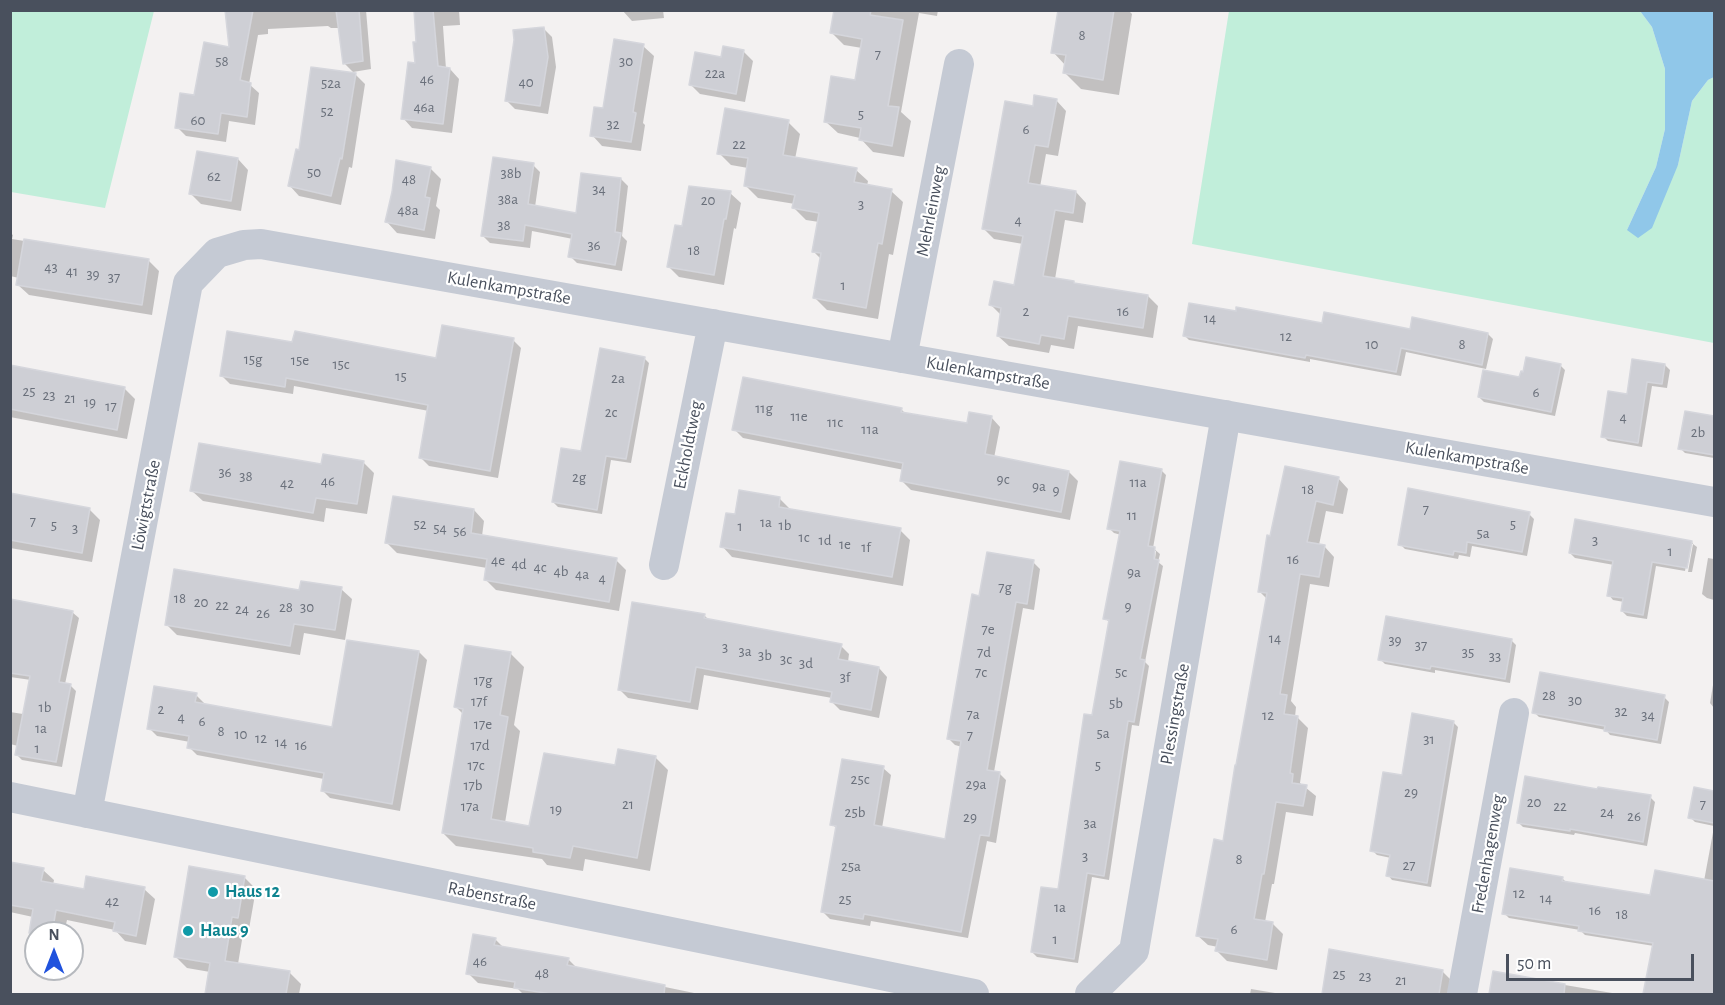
<!DOCTYPE html>
<meta charset="utf-8">
<style>
body{margin:0}
#map{position:relative;width:1725px;height:1005px;overflow:hidden;background:#f3f1f1;font-family:"Alegreya Sans",sans-serif}
canvas{display:block}
.frame{position:absolute;inset:0;border:12px solid #49505d;pointer-events:none}
.north{position:absolute;left:24px;top:921px;width:60px;height:60px;box-sizing:border-box;background:#fff;border:2px solid #b6b9be;border-radius:50%;rotate:0deg;font-size:16px;font-weight:700;line-height:24px;text-align:center;color:#49505d}
.north::after{content:'';display:block;margin:auto;width:21px;height:27px;background:#2052dd;clip-path:polygon(50% 0,100% 100%,50% 72%,0 100%)}
.scale{position:absolute;left:1506px;top:954px;width:188px;height:27px;box-sizing:border-box;border:3px solid #49505d;border-top:0;padding-left:8px;font-size:18px;line-height:21px;white-space:nowrap;color:#49505d;-webkit-text-stroke:4px #fff;paint-order:stroke}
</style>
<div id="map">
<canvas width="1725" height="1005"></canvas>
<div class="frame"></div>
<div class="north">N</div>
<div class="scale">50 m</div>
</div>
<script>
const g = document.querySelector('canvas').getContext('2d');
g.lineJoin = 'round';
function fill(path, color) {
  g.fillStyle = color;
  g.fill(path, 'evenodd');
}
function toPath(rows) {
  const path = new Path2D();
  for (const r of rows) {
    path.moveTo(r[0], r[1]);
    for (let i = 2; i < r.length; i += 2) path.lineTo(r[i], r[i + 1]);
  }
  return path;
}
function trace(path, color, width, dash) {
  g.strokeStyle = color;
  g.lineWidth = width;
  g.lineCap = dash ? 'butt' : 'round';
  g.setLineDash(dash || []);
  g.stroke(path);
}
function write(font, color, halo, rows, align = 'center') {
  g.font = font + ' "Alegreya Sans",sans-serif';
  g.lineWidth = 4.5;
  g.setLineDash([]);
  g.textBaseline = 'middle';
  g.strokeStyle = halo;
  g.fillStyle = color;
  for (const [text, x, y, turn = 0] of rows) {
    g.save();
    g.translate(x, y);
    g.rotate((+turn || 0) * Math.PI / 180);
    g.textAlign = isNaN(turn) ? turn : align;
    if (halo) g.strokeText(text, 0, 0);
    g.fillText(text, 0, 0);
    g.restore();
  }
}
const green = toPath([
 [10,11,154,11,105,208,11,192],
 [1229,11,1640,11,1652,27,1665,69,1665,129,1656,167,1627,230,1678,165,1692,101,1708,80,1714,77,1714,343,1192,244]
]);
const water = toPath([
 [1640,11,1714,11,1714,77,1708,80,1692,101,1678,165,1652,228,1638,238,1627,230,1656,167,1665,129,1665,69,1652,27]
]);
const shadow = toPath([
 [227,10,366,10,371,69,353,72,344,63,339,28,331,28,328,26,268,29,268,34,258,35,249,84,259,93,255,125,229,121,226,142,186,136,177,127,195,97,231,49],
 [416,10,459,10,460,25,443,26,446,69,450,69,459,79,452,133,412,128,403,118,416,65,418,43],
 [622,10,663,10,664,18,632,21],
 [836,10,938,10,937,16,919,13,901,112,911,121,904,157,873,152,860,138,838,133,825,121,856,82,862,48,844,45,832,33],
 [1059,10,1128,10,1132,14,1119,95,1081,89,1065,73,1066,66,1053,52],
 [544,29,552,37,556,67,548,114,515,109,506,100],
 [643,46,654,56,643,123,645,125,641,151,602,146,592,135,604,110],
 [743,51,753,61,745,102,700,94,690,84],
 [355,74,365,84,352,168,349,167,341,205,299,196,290,186],
 [1056,100,1066,111,1058,156,1046,154,1040,187,1076,192,1086,203,1083,223,1065,220,1055,279,1073,282,1076,285,1148,296,1158,306,1153,338,1078,326,1074,349,1051,345,1049,353,1009,346,998,336,1002,316,991,305,1015,286,1023,244,994,239,983,228,1034,107],
 [788,122,800,134,795,159,856,170,868,181,867,186,891,191,903,202,893,255,889,254,878,319,827,310,815,298,822,260,813,251,819,222,806,220,794,208,795,204,758,198,746,186,748,168,731,165,719,153],
 [238,159,248,170,241,211,201,204,191,194],
 [397,162,430,168,441,179,436,206,440,210,435,239,397,233,387,222],
 [533,165,540,172,535,207,577,214,621,179,628,186,622,236,627,241,622,271,577,263,570,256,573,239,532,231,530,248,490,243,483,236],
 [730,193,741,203,736,229,734,228,724,285,679,277,669,267],
 [10,233,13,235,12,239,149,261,159,271,152,315,29,295,18,285,19,278,10,276],
 [1323,325,1488,334,1493,339,1486,369,1406,352,1401,376,1310,359,1310,362,1189,340,1184,335],
 [513,340,521,348,498,478,429,466,421,458,429,411,294,386,293,394,230,384,222,376,293,344,437,360],
 [644,358,649,363,631,463,611,460,602,514,558,507,553,502,582,453],
 [1560,365,1565,370,1555,416,1484,402,1479,397,1521,378],
 [1665,365,1670,370,1667,388,1652,386,1642,447,1608,441,1603,436,1628,396],
 [10,367,124,388,135,399,127,439,10,417],
 [901,409,906,414,968,425,991,417,1000,427,994,458,1069,472,1078,481,1070,520,911,490,902,481,904,470,743,438,734,429],
 [1686,413,1714,418,1714,458,1685,453,1680,448],
 [363,462,374,473,367,514,326,508,324,522,203,501,192,491,322,466],
 [1161,470,1166,475,1153,548,1160,554,1158,562,1163,566,1145,662,1149,666,1139,726,1132,725,1109,880,1092,877,1078,963,1037,957,1032,952,1059,891,1110,623,1105,618,1121,535,1114,533,1109,528],
 [1153,551,1156,551,1154,567],
 [1338,478,1348,489,1343,514,1326,511,1319,545,1324,546,1334,557,1329,587,1310,584,1291,701,1296,707,1295,717,1298,718,1308,728,1300,783,1316,796,1313,816,1286,812,1274,884,1272,884,1265,922,1273,924,1283,934,1277,970,1227,961,1217,951,1218,947,1208,945,1197,935,1224,842,1267,599,1259,591,1272,537],
 [10,495,89,509,100,520,92,562,10,548],
 [780,499,790,509,900,530,910,540,903,586,732,557,722,546,736,516],
 [474,510,484,521,482,536,616,560,626,570,619,611,496,590,485,579,487,568,397,553,387,543],
 [1529,514,1534,519,1527,556,1472,546,1470,557,1459,555,1458,559,1405,549,1400,544],
 [1692,542,1693,544,1690,544,1685,571,1656,566,1647,619,1627,616,1622,611,1624,602,1613,600,1609,595,1614,565,1575,558,1570,553],
 [1693,544,1697,547,1692,572,1688,572],
 [1708,558,1714,559,1714,600,1707,598,1702,594],
 [1033,562,1040,569,1034,610,1023,608,994,772,999,773,1006,780,996,843,987,841,968,938,871,921,870,926,830,919,823,912,837,829,832,824,883,768,891,775,882,828,946,840,962,747,955,745,948,738,981,597],
 [341,589,352,599,345,640,304,633,300,655,177,635,166,624,301,592],
 [10,600,72,612,79,618,65,684,70,685,76,691,62,767,22,760,16,754,18,746,10,744,10,712,23,714,31,680,10,677],
 [704,615,710,621,841,646,849,654,848,662,879,668,887,677,879,718,840,710,832,702,832,698,704,675,698,710,628,698,620,690],
 [1511,640,1516,645,1510,683,1435,670,1435,673,1385,664,1380,659],
 [419,652,427,660,400,811,330,798,322,790,324,779,197,755,189,747,190,742,157,736,149,728,196,695,204,703,204,705,333,729],
 [511,654,524,667,514,725,520,731,505,823,531,827,616,766,655,757,668,770,650,871,585,859,583,871,547,865,542,859,456,846,443,833,463,714,455,706],
 [1714,679,1714,708,1710,703],
 [1664,697,1669,702,1661,744,1610,735,1606,730,1539,717,1534,712],
 [1453,722,1458,727,1431,887,1392,880,1388,875,1391,858,1377,855,1372,850,1403,777],
 [1695,789,1714,793,1714,826,1695,822,1690,817],
 [1599,791,1650,797,1655,802,1647,846,1575,833,1574,835,1523,827,1518,822],
 [1714,827,1714,994,1645,994,1654,946,1585,935,1580,930,1509,918,1504,913,1562,878,1567,883,1651,897,1704,881],
 [10,863,43,870,54,880,53,885,85,891,144,889,155,899,146,945,125,941,115,930,67,920,64,933,36,933,36,948,29,941,33,917,10,912],
 [244,877,256,889,249,929,244,928,238,964,289,972,301,984,299,994,207,994,210,972,187,968,176,957],
 [495,939,504,948,568,959,578,969,699,994,523,994,518,989,478,983,468,973],
 [1330,951,1443,972,1450,979,1448,994,1323,994],
 [1494,973,1618,994,1490,994],
 [1251,989,1275,993,1276,994,1250,994]
]);
const building = toPath([
 [225,10,253,10,240,80,251,83,247,117,221,113,218,134,175,128,180,93,194,95,204,42,229,47,225,10],
 [336,10,359,10,363,61,343,64,336,10],
 [414,10,433,10,438,66,450,68,443,124,401,119,408,62,415,63,413,42,416,42,414,10],
 [834,10,871,10,870,15,903,20,888,106,899,107,892,146,859,140,861,128,824,122,831,76,855,80,862,39,830,33,834,10],
 [1058,10,1114,10,1103,80,1063,73,1066,55,1051,53,1058,10],
 [544,27,548,57,540,106,505,101,514,40,513,30,544,27],
 [614,39,644,44,633,112,636,113,631,142,590,136,594,107,603,108,614,39],
 [723,46,744,50,736,94,689,85,695,52,721,57,723,46],
 [311,67,356,73,342,159,340,158,331,196,288,186,296,149,299,150,311,67],
 [1034,95,1057,99,1048,147,1035,145,1028,183,1076,191,1073,213,1055,210,1043,276,1074,281,1074,283,1148,295,1143,328,1068,316,1064,339,1041,335,1039,344,997,336,1001,308,989,305,994,281,1014,285,1023,236,982,229,1005,101,1033,106,1034,95],
 [725,108,789,120,783,155,857,168,854,182,892,189,882,244,878,243,866,308,813,298,821,253,812,252,819,213,792,208,795,195,744,186,748,158,717,154,725,108],
 [197,151,238,158,231,201,189,194,197,151],
 [493,157,534,163,528,204,576,213,581,173,621,178,615,232,621,233,615,265,568,257,572,234,525,225,523,241,481,236,493,157],
 [396,160,431,167,425,197,430,198,424,230,385,222,392,192,396,160],
 [689,186,731,191,726,219,724,219,714,275,667,267,675,225,682,226,689,186],
 [24,239,149,259,142,305,16,285,24,239],
 [1189,303,1236,311,1236,307,1322,323,1324,312,1410,329,1412,317,1488,333,1482,365,1401,348,1396,372,1306,355,1305,358,1183,336,1189,303],
 [442,325,514,338,490,471,419,458,428,405,286,378,285,387,220,376,227,331,292,342,295,331,436,358,442,325],
 [600,348,645,357,626,459,606,456,597,510,552,502,561,448,581,451,600,348],
 [1526,357,1561,364,1551,412,1478,397,1483,370,1519,377,1521,371,1523,372,1526,357],
 [1632,359,1665,364,1662,384,1647,382,1638,443,1601,437,1608,391,1627,394,1632,359],
 [10,365,125,387,117,430,10,409,10,365],
 [743,377,902,408,901,412,967,423,969,412,992,416,985,454,1069,471,1061,512,900,481,903,463,732,430,743,377],
 [1685,411,1714,416,1714,455,1678,449,1685,411],
 [199,443,321,464,323,454,364,461,357,504,316,498,313,513,190,491,199,443],
 [1120,461,1162,469,1148,546,1155,547,1154,559,1159,560,1140,659,1145,660,1134,722,1128,721,1104,876,1087,873,1074,959,1031,952,1041,887,1058,889,1084,714,1092,715,1109,620,1103,619,1120,531,1107,529,1120,461],
 [1285,466,1339,477,1333,505,1316,501,1307,542,1325,545,1319,577,1300,574,1280,694,1287,695,1284,714,1298,716,1290,773,1293,774,1292,783,1307,785,1303,806,1276,802,1264,874,1262,874,1254,919,1273,922,1267,960,1215,951,1218,939,1196,936,1214,839,1223,841,1235,765,1236,765,1267,593,1258,592,1267,535,1270,536,1285,466],
 [1408,488,1530,512,1522,552,1467,542,1466,553,1454,551,1453,555,1398,545,1408,488],
 [739,490,780,497,779,507,901,528,892,577,720,547,726,513,735,514,739,490],
 [10,493,90,508,82,553,10,540,10,493],
 [393,496,474,509,471,533,617,558,609,602,484,580,487,559,385,543,393,496],
 [1575,519,1692,541,1687,568,1652,562,1643,615,1621,611,1623,598,1607,596,1613,561,1569,553,1575,519],
 [987,552,1034,560,1027,604,1016,602,987,770,1000,772,989,836,980,835,961,932,864,914,863,919,821,912,836,826,830,825,842,759,884,766,874,825,945,839,961,741,947,739,972,594,979,596,987,552],
 [174,569,299,590,301,581,342,587,335,630,294,624,290,646,165,625,174,569],
 [10,599,73,611,59,682,71,684,56,762,15,755,30,676,10,673,10,599],
 [632,602,705,614,704,618,842,644,838,659,879,667,871,710,830,702,832,692,696,667,690,702,618,690,632,602],
 [1386,616,1512,639,1505,679,1431,666,1430,669,1378,660,1386,616],
 [347,640,419,651,392,804,321,791,324,773,187,748,189,736,147,729,154,686,197,693,195,702,332,727,347,640],
 [465,645,511,652,500,715,508,717,491,819,529,826,544,753,615,765,618,749,656,756,637,858,573,846,570,858,533,852,533,848,442,833,463,709,454,707,465,645],
 [1540,672,1665,695,1657,740,1604,731,1605,726,1532,713,1540,672],
 [1412,713,1454,721,1427,883,1386,876,1390,855,1370,851,1383,772,1402,775,1412,713],
 [1525,776,1597,789,1598,787,1651,795,1643,842,1570,829,1570,831,1517,823,1525,776],
 [1694,787,1714,791,1714,823,1688,818,1694,787],
 [10,862,44,868,41,881,84,889,86,876,145,887,136,936,113,931,115,922,56,910,52,933,29,933,33,909,10,905,10,862],
 [189,866,245,876,238,918,232,917,225,961,290,971,286,994,205,994,210,963,174,957,189,866],
 [1510,868,1563,877,1562,881,1650,895,1655,870,1714,881,1714,994,1643,994,1653,943,1578,931,1579,926,1502,914,1510,868],
 [473,934,496,938,494,945,569,958,567,965,665,985,664,994,551,994,514,988,515,982,466,974,473,934],
 [1329,949,1443,970,1439,994,1322,994,1329,949],
 [1493,971,1565,984,1564,994,1489,994,1493,971]
]);
const minor = toPath([
 [902,358,959,64],
 [664,565,713,324],
 [10,797,974,994],
 [87,813,188,283,217,253,244,245,261,244,1714,502],
 [1090,994,1134,951,1226,415],
 [1462,994,1514,713]
]);
const markers = [
 [213,892,6,"#0f9aa8"],
 [188,931,6,"#0f9aa8"]
];
const numberNames = [
 ["8",1082,35],
 ["7",878,54],
 ["58",222,61],
 ["30",626,61],
 ["22a",715,73],
 ["46",427,79],
 ["40",526,82],
 ["52a",331,83],
 ["46a",424,107],
 ["52",327,111],
 ["5",861,114],
 ["60",198,120],
 ["32",613,124],
 ["6",1026,129],
 ["22",739,144],
 ["50",314,172],
 ["38b",511,173],
 ["62",214,176],
 ["48",409,179],
 ["34",599,189],
 ["38a",508,199],
 ["20",708,200],
 ["3",861,204],
 ["48a",408,210],
 ["4",1018,220],
 ["38",504,225],
 ["36",594,245],
 ["18",694,250],
 ["43",51,267],
 ["41",72,271],
 ["39",93,274],
 ["37",114,277],
 ["1",843,285],
 ["2",1026,311],
 ["16",1123,311],
 ["14",1210,318],
 ["12",1286,336],
 ["10",1372,344],
 ["8",1462,344],
 ["15g",253,359],
 ["15e",300,360],
 ["15c",341,364],
 ["15",401,376],
 ["2a",618,378],
 ["25",29,391],
 ["6",1536,392],
 ["23",49,395],
 ["21",70,398],
 ["19",90,402],
 ["17",111,406],
 ["11g",764,408],
 ["2c",611,412],
 ["11e",799,416],
 ["4",1623,417],
 ["11c",835,422],
 ["11a",870,429],
 ["2b",1698,432],
 ["36",225,472],
 ["38",246,476],
 ["2g",579,477],
 ["9c",1003,479],
 ["46",328,481],
 ["11a",1138,482],
 ["42",287,483],
 ["9a",1039,486],
 ["18",1308,489],
 ["9",1056,490],
 ["7",1426,509],
 ["11",1132,515],
 ["7",33,521],
 ["1a",766,522],
 ["52",420,524],
 ["5",1513,524],
 ["5",54,525],
 ["1b",785,525],
 ["1",740,526],
 ["3",75,528],
 ["54",440,528],
 ["56",460,531],
 ["5a",1483,533],
 ["1c",804,537],
 ["1d",825,540],
 ["3",1595,540],
 ["1e",845,544],
 ["1f",866,547],
 ["1",1670,551],
 ["16",1293,559],
 ["4e",498,560],
 ["4d",519,564],
 ["4c",540,567],
 ["4b",561,571],
 ["9a",1134,572],
 ["4a",582,574],
 ["4",602,578],
 ["7g",1005,587],
 ["18",180,598],
 ["20",201,602],
 ["22",222,605],
 ["9",1128,606],
 ["28",286,607],
 ["30",307,607],
 ["24",242,609],
 ["26",263,613],
 ["7e",988,629],
 ["14",1275,638],
 ["39",1395,640],
 ["37",1421,645],
 ["3",725,647],
 ["3a",745,651],
 ["7d",984,652],
 ["35",1468,652],
 ["3b",765,655],
 ["33",1495,656],
 ["3c",786,659],
 ["3d",806,663],
 ["7c",981,672],
 ["5c",1121,672],
 ["3f",845,677],
 ["17g",483,680],
 ["28",1549,695],
 ["30",1575,700],
 ["17f",479,701],
 ["5b",1116,703],
 ["1b",45,707],
 ["2",161,709],
 ["32",1621,711],
 ["7a",973,714],
 ["12",1268,715],
 ["34",1648,715],
 ["4",181,717],
 ["6",202,721],
 ["17e",483,724],
 ["1a",41,728],
 ["8",221,731],
 ["5a",1103,733],
 ["10",241,734],
 ["7",970,735],
 ["12",261,738],
 ["31",1429,739],
 ["14",281,742],
 ["16",301,745],
 ["17d",480,745],
 ["1",37,748],
 ["17c",476,765],
 ["5",1098,765],
 ["25c",860,779],
 ["29a",976,784],
 ["17b",473,785],
 ["29",1411,792],
 ["20",1534,802],
 ["21",628,804],
 ["7",1703,804],
 ["17a",470,806],
 ["22",1560,806],
 ["19",556,809],
 ["25b",855,812],
 ["24",1607,812],
 ["26",1634,816],
 ["29",970,817],
 ["3a",1090,823],
 ["3",1085,856],
 ["8",1239,859],
 ["27",1409,865],
 ["25a",851,866],
 ["12",1519,893],
 ["14",1546,898],
 ["25",845,899],
 ["42",112,901],
 ["1a",1060,907],
 ["16",1595,910],
 ["18",1622,914],
 ["6",1234,929],
 ["1",1055,939],
 ["46",480,961],
 ["48",542,973],
 ["25",1339,974],
 ["23",1365,976],
 ["21",1401,980]
];
const streetNames = [
 ["Mehrleinweg",931,211,-79],
 ["Kulenkampstraße",509,288,10],
 ["Kulenkampstraße",988,373,10],
 ["Eckholdtweg",688,445,-79],
 ["Kulenkampstraße",1467,458,10],
 ["Löwigtstraße",146,505,-79],
 ["Plessingstraße",1175,714,-80],
 ["Fredenhagenweg",1488,854,-80],
 ["Rabenstraße",492,896,11]
];
const cultureNames = [
 ["Haus 12",225,892],
 ["Haus 9",200,931]
];
fill(green, '#c1eeda');
fill(water, '#90c7e9');
fill(shadow, '#0003');
fill(building, '#cecfd5');
trace(building, '#d5d6dc', 1.5);
trace(minor, '#c5cad4', 30);
for (const [x, y, r, color] of markers) {
  const dot = new Path2D();
  dot.arc(x, y, r, 0, 2 * Math.PI);
  g.fillStyle = color;
  g.fill(dot);
  trace(dot, '#fff', 2);
}
write('15px', '#6a707b', null, numberNames);
write('18px', '#49505d', '#fff', streetNames);
write('bold 18px', '#0d838f', '#fff', cultureNames, 'left');
</script>
